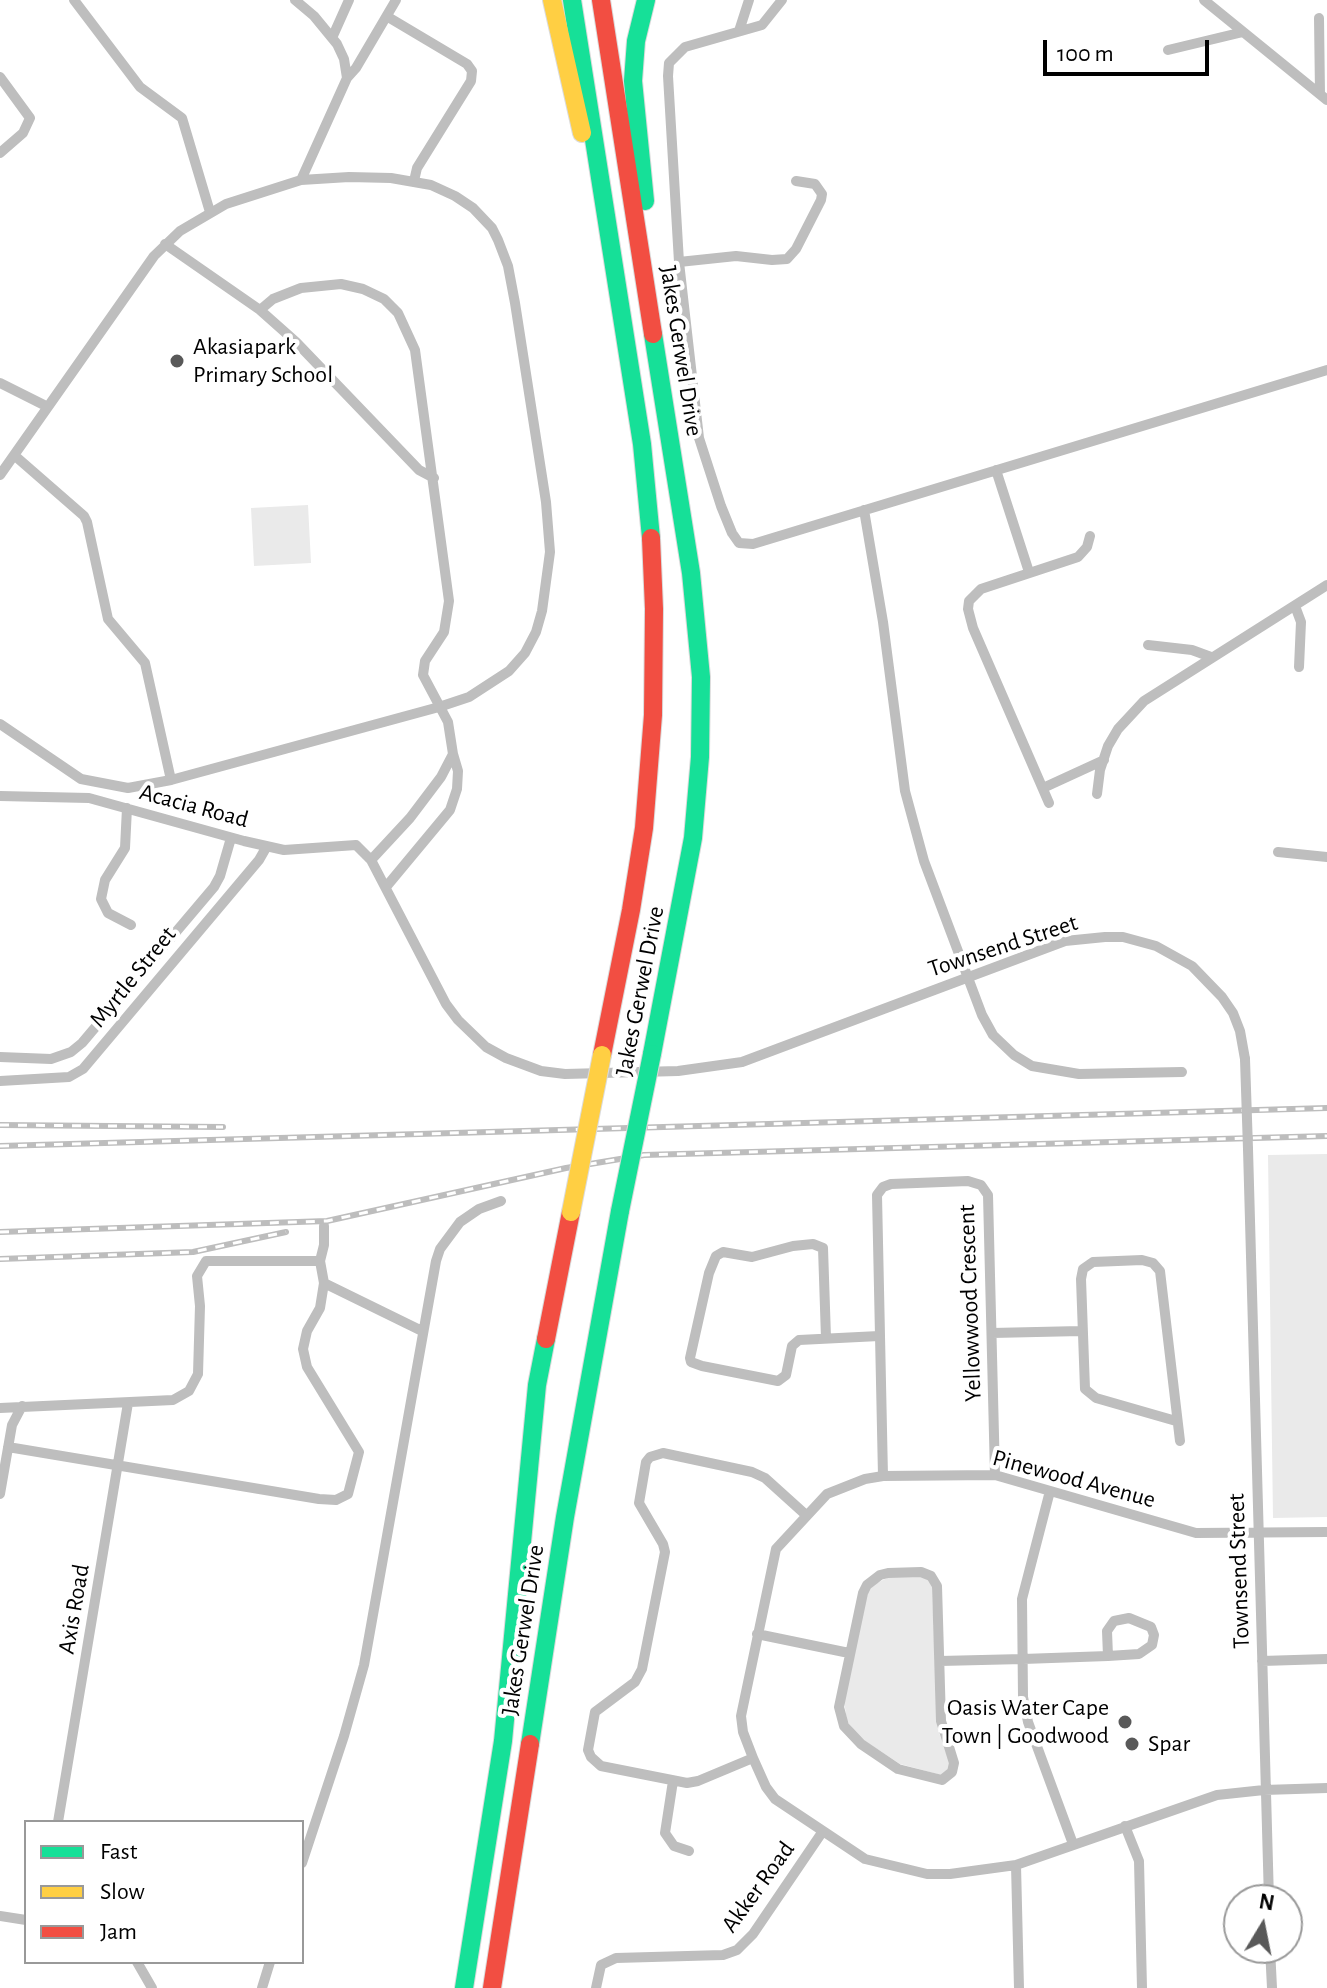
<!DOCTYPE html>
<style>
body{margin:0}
#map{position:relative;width:1327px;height:1988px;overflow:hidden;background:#fff;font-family:"Alegreya Sans",sans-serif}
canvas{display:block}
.legend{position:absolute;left:24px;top:1820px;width:280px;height:144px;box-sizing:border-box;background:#fff;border:2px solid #999;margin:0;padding:10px 14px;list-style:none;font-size:24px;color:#000}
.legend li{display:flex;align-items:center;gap:16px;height:40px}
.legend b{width:40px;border:2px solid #999}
.north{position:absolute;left:1223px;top:1884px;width:80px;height:80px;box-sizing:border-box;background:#fff;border:2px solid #999;border-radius:50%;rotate:10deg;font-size:22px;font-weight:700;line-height:32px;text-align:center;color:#000}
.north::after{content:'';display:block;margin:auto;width:28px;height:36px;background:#595959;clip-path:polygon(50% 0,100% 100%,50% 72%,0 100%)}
.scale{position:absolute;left:1043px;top:40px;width:166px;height:36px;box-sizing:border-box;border:4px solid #000;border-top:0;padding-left:10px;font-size:24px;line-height:28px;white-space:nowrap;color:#000;-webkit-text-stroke:6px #fff;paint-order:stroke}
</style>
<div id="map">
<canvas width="1327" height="1988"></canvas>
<ul class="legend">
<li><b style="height:10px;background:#16e098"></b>Fast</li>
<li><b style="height:10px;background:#ffcf43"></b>Slow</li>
<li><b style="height:10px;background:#f24e42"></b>Jam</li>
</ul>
<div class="north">N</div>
<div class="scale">100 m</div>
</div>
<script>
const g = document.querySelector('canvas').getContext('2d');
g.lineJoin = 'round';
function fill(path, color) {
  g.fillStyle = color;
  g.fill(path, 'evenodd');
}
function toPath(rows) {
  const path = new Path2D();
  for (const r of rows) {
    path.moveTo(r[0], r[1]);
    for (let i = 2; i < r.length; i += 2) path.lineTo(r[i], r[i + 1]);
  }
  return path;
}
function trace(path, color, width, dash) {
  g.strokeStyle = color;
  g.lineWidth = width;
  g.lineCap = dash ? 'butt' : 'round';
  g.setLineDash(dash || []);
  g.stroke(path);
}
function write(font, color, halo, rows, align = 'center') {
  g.font = font + ' "Alegreya Sans",sans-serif';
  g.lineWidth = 8;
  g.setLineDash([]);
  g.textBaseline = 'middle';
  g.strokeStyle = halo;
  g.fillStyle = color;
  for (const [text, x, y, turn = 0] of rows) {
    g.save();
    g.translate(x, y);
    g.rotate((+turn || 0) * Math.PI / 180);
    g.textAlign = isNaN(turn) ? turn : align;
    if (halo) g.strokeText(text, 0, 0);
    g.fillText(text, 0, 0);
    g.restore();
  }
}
const green = toPath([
 [308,505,311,563,254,566,251,508],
 [1327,1154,1327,1517,1273,1518,1268,1155],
 [889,1577,926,1577,932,1587,937,1717,938,1730,949,1761,949,1769,941,1775,900,1764,859,1737,847,1721,844,1701,865,1599,873,1585]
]);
const street = toPath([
 [74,0,140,87,182,118,210,212],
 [295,0,314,16,337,44,344,59,347,78,301,180],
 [782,0,762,25,685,47,669,63,668,76,679,262,699,438,721,506,732,533,739,543,753,544,1327,370],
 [1204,0,1327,100],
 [388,17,467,64,472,71,471,81,417,168,414,181],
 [1319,18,1320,94],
 [739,31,749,0],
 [332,38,349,0],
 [1168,50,1243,32],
 [0,77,30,118,23,133,0,153],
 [347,78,356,68,396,0],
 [165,244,260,310,296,342,419,470,434,478],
 [679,262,736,256,772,260,787,259,796,249,821,200,822,194,815,184,796,181],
 [260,310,273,299,301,288,341,284,363,289,384,299,398,313,415,350,449,601,444,632,425,661,423,675,448,722,453,754,441,777,410,818,371,860],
 [0,383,48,407],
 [14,455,84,516,87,522,108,619,145,663,171,780],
 [996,470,1029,572],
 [0,475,154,256,180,231,226,204,301,180,349,177,391,178,431,185,455,196,473,208,492,228,498,240,508,266,515,303,546,502,550,552,542,611,536,632,525,653,509,671,469,697,439,707,171,780,128,788,81,779,0,724],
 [864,510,883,622,905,791,924,861,982,1015,993,1035,1014,1055,1032,1066,1079,1074,1182,1072],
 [1295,606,1301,622,1299,667],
 [1148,645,1192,650,1211,657],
 [1043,788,1104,760],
 [1097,794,1100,770,1108,746,1118,729,1144,701,1327,585],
 [0,796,89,798,244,841,284,850,356,845,371,860,446,1004,458,1020,486,1047,506,1058,541,1071,565,1074,678,1071,742,1062,1065,941,1105,937,1123,937,1156,946,1192,966,1222,997,1233,1013,1240,1031,1245,1059],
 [1049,803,973,628,968,609,969,601,981,589,1078,557,1087,547,1090,536],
 [127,808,125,848,105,880,101,899,108,913,131,925],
 [1278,852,1327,857],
 [386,887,450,810,457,789,458,771,453,754],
 [0,1057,51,1059,71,1052,82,1043,214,887,220,876,231,838],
 [0,1081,69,1077,83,1069,259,860,267,846],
 [1248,1149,1269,1900],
 [324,1283,422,1331],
 [992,1333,1081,1331],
 [826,1338,823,1248,813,1244,793,1246,752,1257,723,1252,716,1256,709,1273,690,1358,691,1362,702,1366,778,1381,786,1375,792,1346,799,1340,879,1336],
 [0,1408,173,1400,189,1391,198,1374,200,1306,197,1276,206,1261,320,1261],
 [1176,1421,1096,1398,1085,1389,1081,1279,1083,1269,1093,1262,1142,1260,1153,1263,1160,1271,1180,1441],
 [8,1447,319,1499,336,1500,348,1494,359,1452,307,1367,303,1349,307,1331,320,1308,324,1283,320,1261,324,1245,324,1226],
 [883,1476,877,1195,883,1187,891,1184,968,1181,981,1185,988,1195,995,1475],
 [1050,1491,1022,1599,1023,1697,1028,1722,1073,1844],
 [0,1494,12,1425,22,1406],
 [1327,1532,1196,1533,995,1475,883,1476,865,1479,827,1494,776,1549,741,1716,743,1732,753,1758,766,1787,775,1799,865,1859,927,1874,950,1874,1016,1865,1217,1795,1264,1790,1327,1788],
 [921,1572,931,1576,937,1586,941,1721,954,1763,952,1772,942,1780,898,1769,861,1744,844,1726,839,1707,863,1593,867,1585,880,1575,888,1573,921,1572],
 [757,1634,849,1653],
 [940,1661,1023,1659,1108,1656,1139,1654,1152,1645,1154,1635,1151,1627,1129,1618,1114,1621,1107,1631,1108,1656],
 [1262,1661,1327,1659],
 [753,1758,698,1781,687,1783,601,1766,591,1757,588,1750,595,1712,635,1682,642,1669,665,1552,663,1544,639,1503,646,1462,650,1457,663,1453,752,1472,765,1478,806,1515],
 [673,1781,665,1833,674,1846,689,1851],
 [58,1822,128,1403],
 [1125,1826,1139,1861,1142,1988],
 [302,1863,344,1736,364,1665,436,1261,440,1249,460,1222,479,1209,501,1201],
 [1016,1865,1019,1988],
 [0,1916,26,1920],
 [1270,1948,1272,1988],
 [137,1962,152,1988],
 [262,1988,270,1962],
 [596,1988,601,1965,616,1958,723,1955,737,1950,753,1934,823,1831]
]);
const fast = toPath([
 [572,0,642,444,651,538],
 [645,201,633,81,636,41,646,0],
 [652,1054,693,838,700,757,701,677,691,573,653,334],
 [530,1744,565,1517,620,1211],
 [464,1988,503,1741,537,1385,546,1339]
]);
const slow = toPath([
 [552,0,582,133]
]);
const jam = toPath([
 [601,0,653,334],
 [602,1055,631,910,644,828,653,715,654,609,651,538],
 [546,1339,571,1212],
 [492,1988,530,1744]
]);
const rail = toPath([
 [0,1125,223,1127],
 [0,1146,1327,1108],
 [0,1232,327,1221,566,1168,644,1155,1327,1136],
 [0,1259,193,1252,286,1232]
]);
const streetBridge = toPath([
 [1245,1059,1248,1149]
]);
const fastBridge = toPath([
 [620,1211,652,1054]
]);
const slowBridge = toPath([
 [571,1212,602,1055]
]);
const markers = [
 [177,361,8,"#595959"],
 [1125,1722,8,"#595959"],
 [1132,1744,8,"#595959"]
];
const poiNames = [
 ["Akasiapark",193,347],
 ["Primary School",193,375],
 ["Oasis Water Cape",1109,1708,"right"],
 ["Town | Goodwood",1109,1736,"right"],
 ["Spar",1148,1744]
];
const streetNames = [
 ["Jakes Gerwel Drive",681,351,81],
 ["Acacia Road",194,806,15],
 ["Townsend Street",1003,946,-18],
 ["Myrtle Street",133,977,-51],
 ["Jakes Gerwel Drive",640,991,-79],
 ["Yellowwood Crescent",970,1303,-92],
 ["Pinewood Avenue",1074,1479,15],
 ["Townsend Street",1239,1571,-92],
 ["Axis Road",74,1609,-80],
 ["Jakes Gerwel Drive",523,1630,-81],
 ["Akker Road",758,1887,-54]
];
fill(green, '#eaeaea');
trace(fast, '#dbdbdb', 20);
trace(slow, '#dbdbdb', 20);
trace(jam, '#dbdbdb', 20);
trace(street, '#bebebe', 10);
trace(fast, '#16e098', 18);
trace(slow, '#ffcf43', 18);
trace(jam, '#f24e42', 18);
trace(rail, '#bdbdbd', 6);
trace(rail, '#fff', 3, [9]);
trace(fastBridge, '#dbdbdb', 20, []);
trace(slowBridge, '#dbdbdb', 20, []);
trace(streetBridge, '#bebebe', 10);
trace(fastBridge, '#16e098', 18);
trace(slowBridge, '#ffcf43', 18);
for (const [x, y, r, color] of markers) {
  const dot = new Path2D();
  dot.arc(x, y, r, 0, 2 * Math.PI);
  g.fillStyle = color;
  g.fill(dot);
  trace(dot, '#fff', 3);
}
write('24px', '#000', '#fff', poiNames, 'left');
write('24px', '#000', '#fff', streetNames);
</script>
